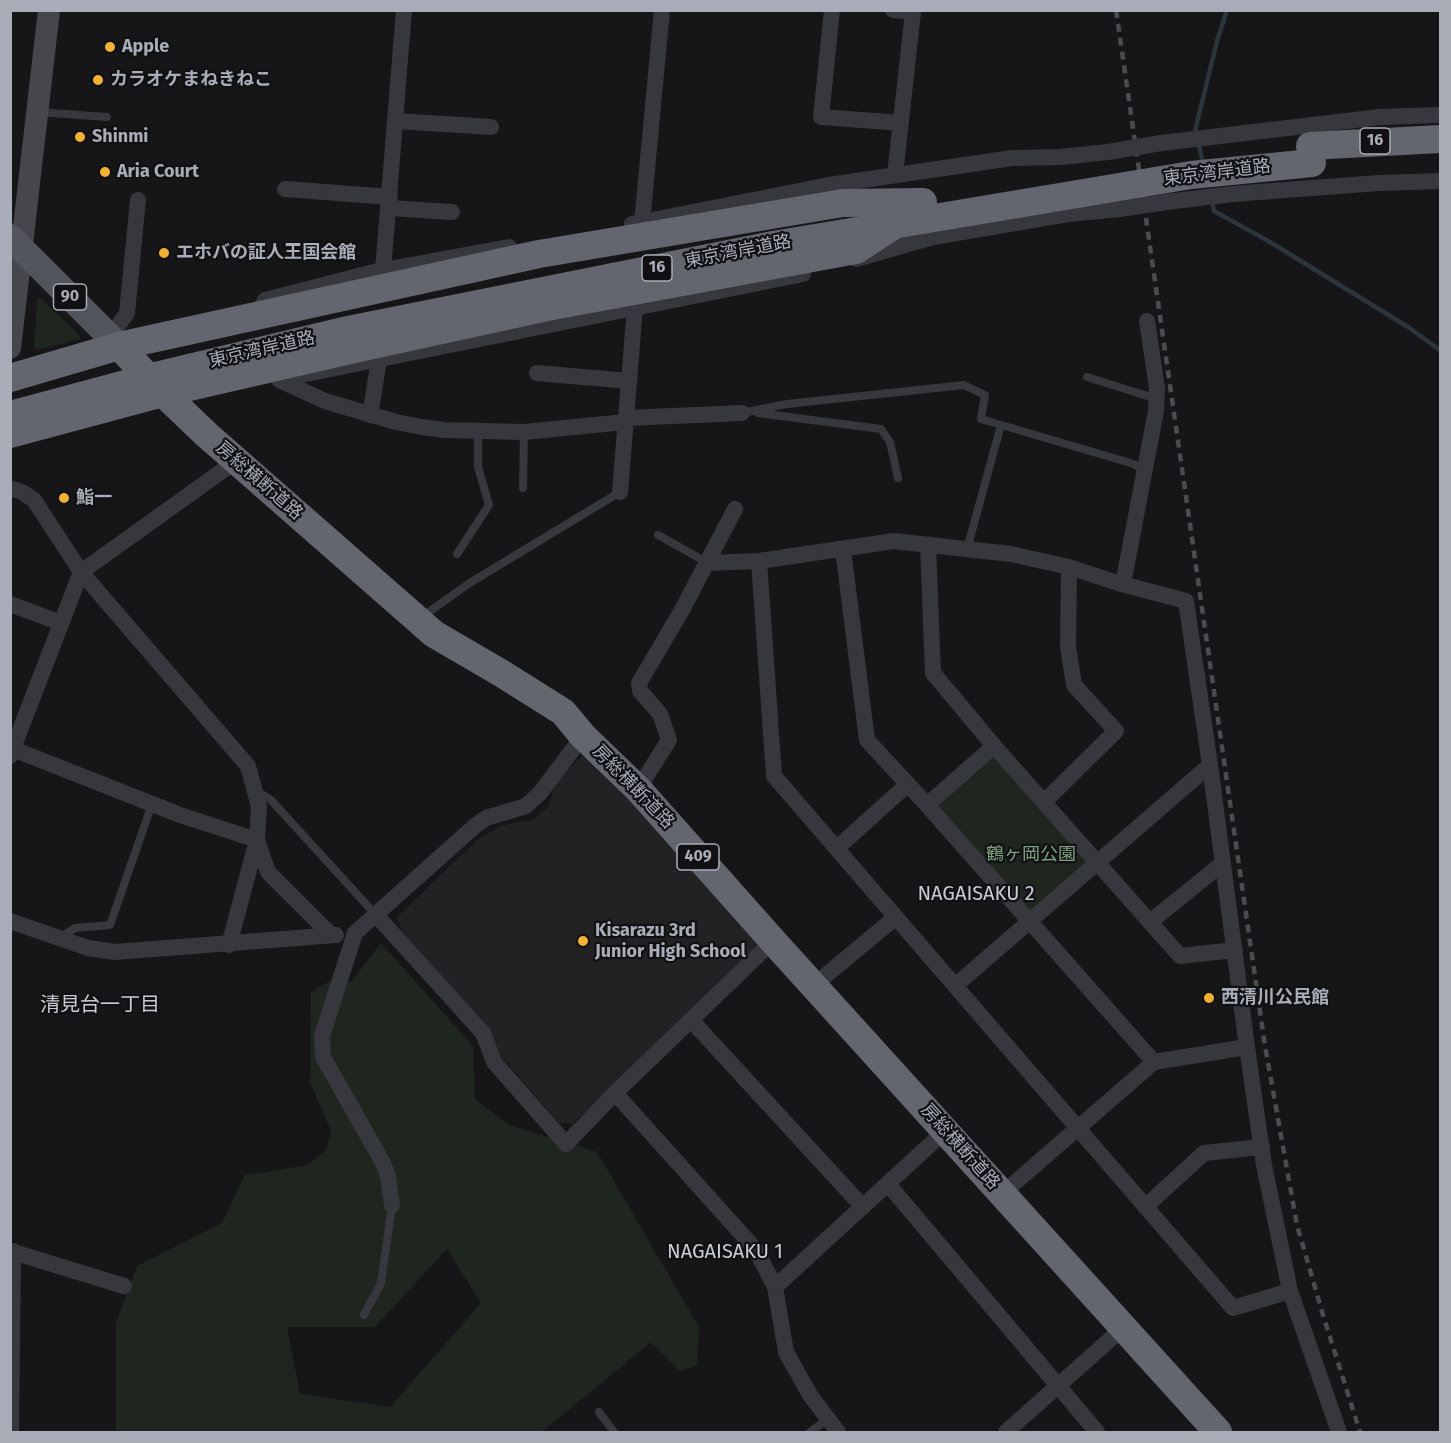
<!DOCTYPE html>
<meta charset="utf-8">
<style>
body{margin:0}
#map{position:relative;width:1451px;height:1443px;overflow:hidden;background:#161618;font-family:"Fira Sans",sans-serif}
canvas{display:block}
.frame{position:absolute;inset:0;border:12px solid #a8adb8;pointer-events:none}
</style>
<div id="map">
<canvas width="1451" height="1443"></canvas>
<div class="frame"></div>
</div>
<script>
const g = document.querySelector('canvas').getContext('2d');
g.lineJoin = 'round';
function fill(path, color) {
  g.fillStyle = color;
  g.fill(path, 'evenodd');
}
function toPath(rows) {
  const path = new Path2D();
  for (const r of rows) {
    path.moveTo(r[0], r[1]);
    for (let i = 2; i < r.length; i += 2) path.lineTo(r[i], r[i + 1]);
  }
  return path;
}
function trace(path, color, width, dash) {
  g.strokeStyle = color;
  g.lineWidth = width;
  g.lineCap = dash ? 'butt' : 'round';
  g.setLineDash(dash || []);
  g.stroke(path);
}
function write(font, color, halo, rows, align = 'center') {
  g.font = font + ' "Fira Sans","Noto Sans JP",sans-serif';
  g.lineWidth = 4.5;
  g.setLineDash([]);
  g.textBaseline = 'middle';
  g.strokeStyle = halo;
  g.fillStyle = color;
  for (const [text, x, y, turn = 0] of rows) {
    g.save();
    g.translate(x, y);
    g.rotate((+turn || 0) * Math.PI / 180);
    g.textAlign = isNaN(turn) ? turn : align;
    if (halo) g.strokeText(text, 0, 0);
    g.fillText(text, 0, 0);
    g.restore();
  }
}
const built = toPath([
 [590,754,759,945,593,1105,573,1123,559,1123,499,1054,407,938,399,925,398,916,478,839,500,826,534,819,549,806,553,790,558,780,582,756]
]);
const green = toPath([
 [39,297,77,332,81,339,41,349,34,348,37,301],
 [994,746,1097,862,1030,921,927,805],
 [381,943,473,1046,475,1099,509,1125,597,1152,699,1327,697,1366,680,1371,651,1342,542,1432,116,1432,116,1323,137,1266,222,1223,245,1175,308,1165,326,1150,331,1131,310,1082,311,992,330,981,351,982],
 [447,1249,481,1303,390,1407,300,1394,287,1327,375,1327]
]);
const stream = toPath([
 [1196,134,1195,131,1217,41,1227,10],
 [1198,142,1203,163],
 [1212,201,1214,211,1270,242,1408,327,1440,350]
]);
const lane = toPath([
 [37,112,107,117],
 [1087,377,1157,399],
 [742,413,787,404,964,385,985,395,981,419,1134,464,1144,471],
 [758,413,881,429,890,442,898,478],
 [523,488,524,432],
 [658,535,708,563],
 [967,549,1001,425],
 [457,554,489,505,478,467,478,431],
 [422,617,468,584,620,492],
 [257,791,271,800,376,915],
 [59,938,75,928,110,925,152,804],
 [364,1315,381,1283,392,1205],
 [599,1412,614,1432],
 [810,1432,828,1419]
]);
const street = toPath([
 [832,10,821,117,901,123],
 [893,10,913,12,895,175],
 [397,121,491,127],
 [1161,143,1380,117,1440,115],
 [285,189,390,197],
 [1166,202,1233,194,1378,183,1440,181],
 [389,208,452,212],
 [642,223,662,10],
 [632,224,829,185,1012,158,1061,157,1108,152],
 [856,259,933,237,1068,214,1120,209],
 [383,270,404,10],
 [257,315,265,300,378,271,509,247],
 [110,337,127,313,138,200],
 [537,373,629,381],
 [296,376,803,274],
 [279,380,325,401,396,422,422,427,445,430,524,432,625,422],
 [370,415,379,360],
 [626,418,742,413],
 [10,488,22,492,34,500,81,572,248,766,259,807,257,840,229,945],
 [620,492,635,307],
 [928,545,933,673,994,746,1180,956,1235,950],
 [843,549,867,740,927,805,1154,1062],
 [759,561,774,776,1233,1308,1290,1291],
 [708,563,759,561,894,541,1011,554,1069,567,1118,583,1186,601,1210,765,1247,1047,1264,1165,1290,1291,1339,1432],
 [1123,584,1156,411,1157,388,1147,321],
 [10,604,61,623],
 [13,749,180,815,257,840,268,872,331,935],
 [10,756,81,572,236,461],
 [638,789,669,740,660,714,640,691,639,683,682,610,735,509],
 [1044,802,1116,731,1074,685,1068,646,1069,567],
 [927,805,994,746],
 [837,848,908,784],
 [376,915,483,1033,494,1062,566,1144,615,1093],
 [10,921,88,948,115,952,336,935],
 [1150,922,1223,863],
 [773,941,615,1093,756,1250,775,1287,786,1352,810,1395,838,1432],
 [956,985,1210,765],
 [813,986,896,917],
 [691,1020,863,1207],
 [888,1184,1097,1432],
 [1003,1193,1154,1062,1247,1047],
 [392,1205,388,1176,382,1161,323,1057,322,1036,355,933,476,825,486,818,526,806,540,793,583,736],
 [1145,1207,1204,1153,1262,1147],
 [10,1251,124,1286],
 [775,1287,945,1131],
 [11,1432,13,1251],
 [1006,1432,1123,1328]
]);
const secondary = toPath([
 [10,348,49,10]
]);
const primary = toPath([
 [10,237,119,346]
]);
const highway = toPath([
 [1310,146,1440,139],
 [119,346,163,393,207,435,434,634,501,673,563,712,583,736,638,789,773,941,1218,1432],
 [10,378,119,346,539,254,843,203,923,202],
 [10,434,163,393,354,349,547,307,856,250,893,226]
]);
const rail = toPath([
 [1116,10,1265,1046,1297,1225,1323,1315,1360,1432]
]);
const streetBridge = toPath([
 [1108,152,1161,143],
 [1120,209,1166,202]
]);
const highwayBridge = toPath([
 [10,415,155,376,343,331,773,245,1191,175,1312,163]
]);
const markers = [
 [110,47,6,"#f2b134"],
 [98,80,6,"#f2b134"],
 [80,137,6,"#f2b134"],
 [105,172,6,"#f2b134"],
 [164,253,6,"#f2b134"],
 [64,498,6,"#f2b134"],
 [583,941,6,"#f2b134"],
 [1209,998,6,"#f2b134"]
];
const shields = [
 [1375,141,30],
 [657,268,30],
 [70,297,33],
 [698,857,42]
];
const shieldNames = [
 ["16",1375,141],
 ["16",657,268],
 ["90",70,297],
 ["409",698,857]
];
const poiNames = [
 ["Apple",122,47],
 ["カラオケまねきねこ",110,80],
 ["Shinmi",92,137],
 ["Aria Court",117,172],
 ["エホバの証人王国会館",176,253],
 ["鮨一",76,498],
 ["Kisarazu 3rd",595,931],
 ["Junior High School",595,952],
 ["西清川公民館",1221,998]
];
const streetNames = [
 ["東京湾岸道路",1217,173,-7],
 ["東京湾岸道路",738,252,-11],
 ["東京湾岸道路",262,350,-13],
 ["房総横断道路",259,481,41],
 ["房総横断道路",633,787,46],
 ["房総横断道路",960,1147,48]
];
const parkNames = [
 ["鶴ヶ岡公園",1031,855]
];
const neighbourhoodNames = [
 ["NAGAISAKU 2",976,894],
 ["清見台一丁目",100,1005],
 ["NAGAISAKU 1",725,1252]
];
fill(built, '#222225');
fill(green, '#1e261f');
trace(stream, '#2c353c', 4.5);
trace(lane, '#37383d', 8);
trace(street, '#37383d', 16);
trace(secondary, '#45474d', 22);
trace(primary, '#53555c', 26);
trace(highway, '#63666e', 28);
trace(rail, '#4a4c52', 4.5, [8, 6]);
trace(streetBridge, '#37383d', 16);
trace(highwayBridge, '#63666e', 28);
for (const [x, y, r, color] of markers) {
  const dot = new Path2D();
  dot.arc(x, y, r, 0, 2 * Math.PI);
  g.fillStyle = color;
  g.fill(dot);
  trace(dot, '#111113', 2);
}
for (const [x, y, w] of shields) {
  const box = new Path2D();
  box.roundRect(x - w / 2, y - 13, w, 26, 4.5);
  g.fillStyle = '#111113';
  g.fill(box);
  trace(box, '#a8adb8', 1.5);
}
write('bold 16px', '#a8adb8', null, shieldNames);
write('bold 18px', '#a8adb8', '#111113', poiNames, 'left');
write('18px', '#a8adb8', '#111113', streetNames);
write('18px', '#7fa381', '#111113', parkNames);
write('20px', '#c9ccd4', '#111113', neighbourhoodNames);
</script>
